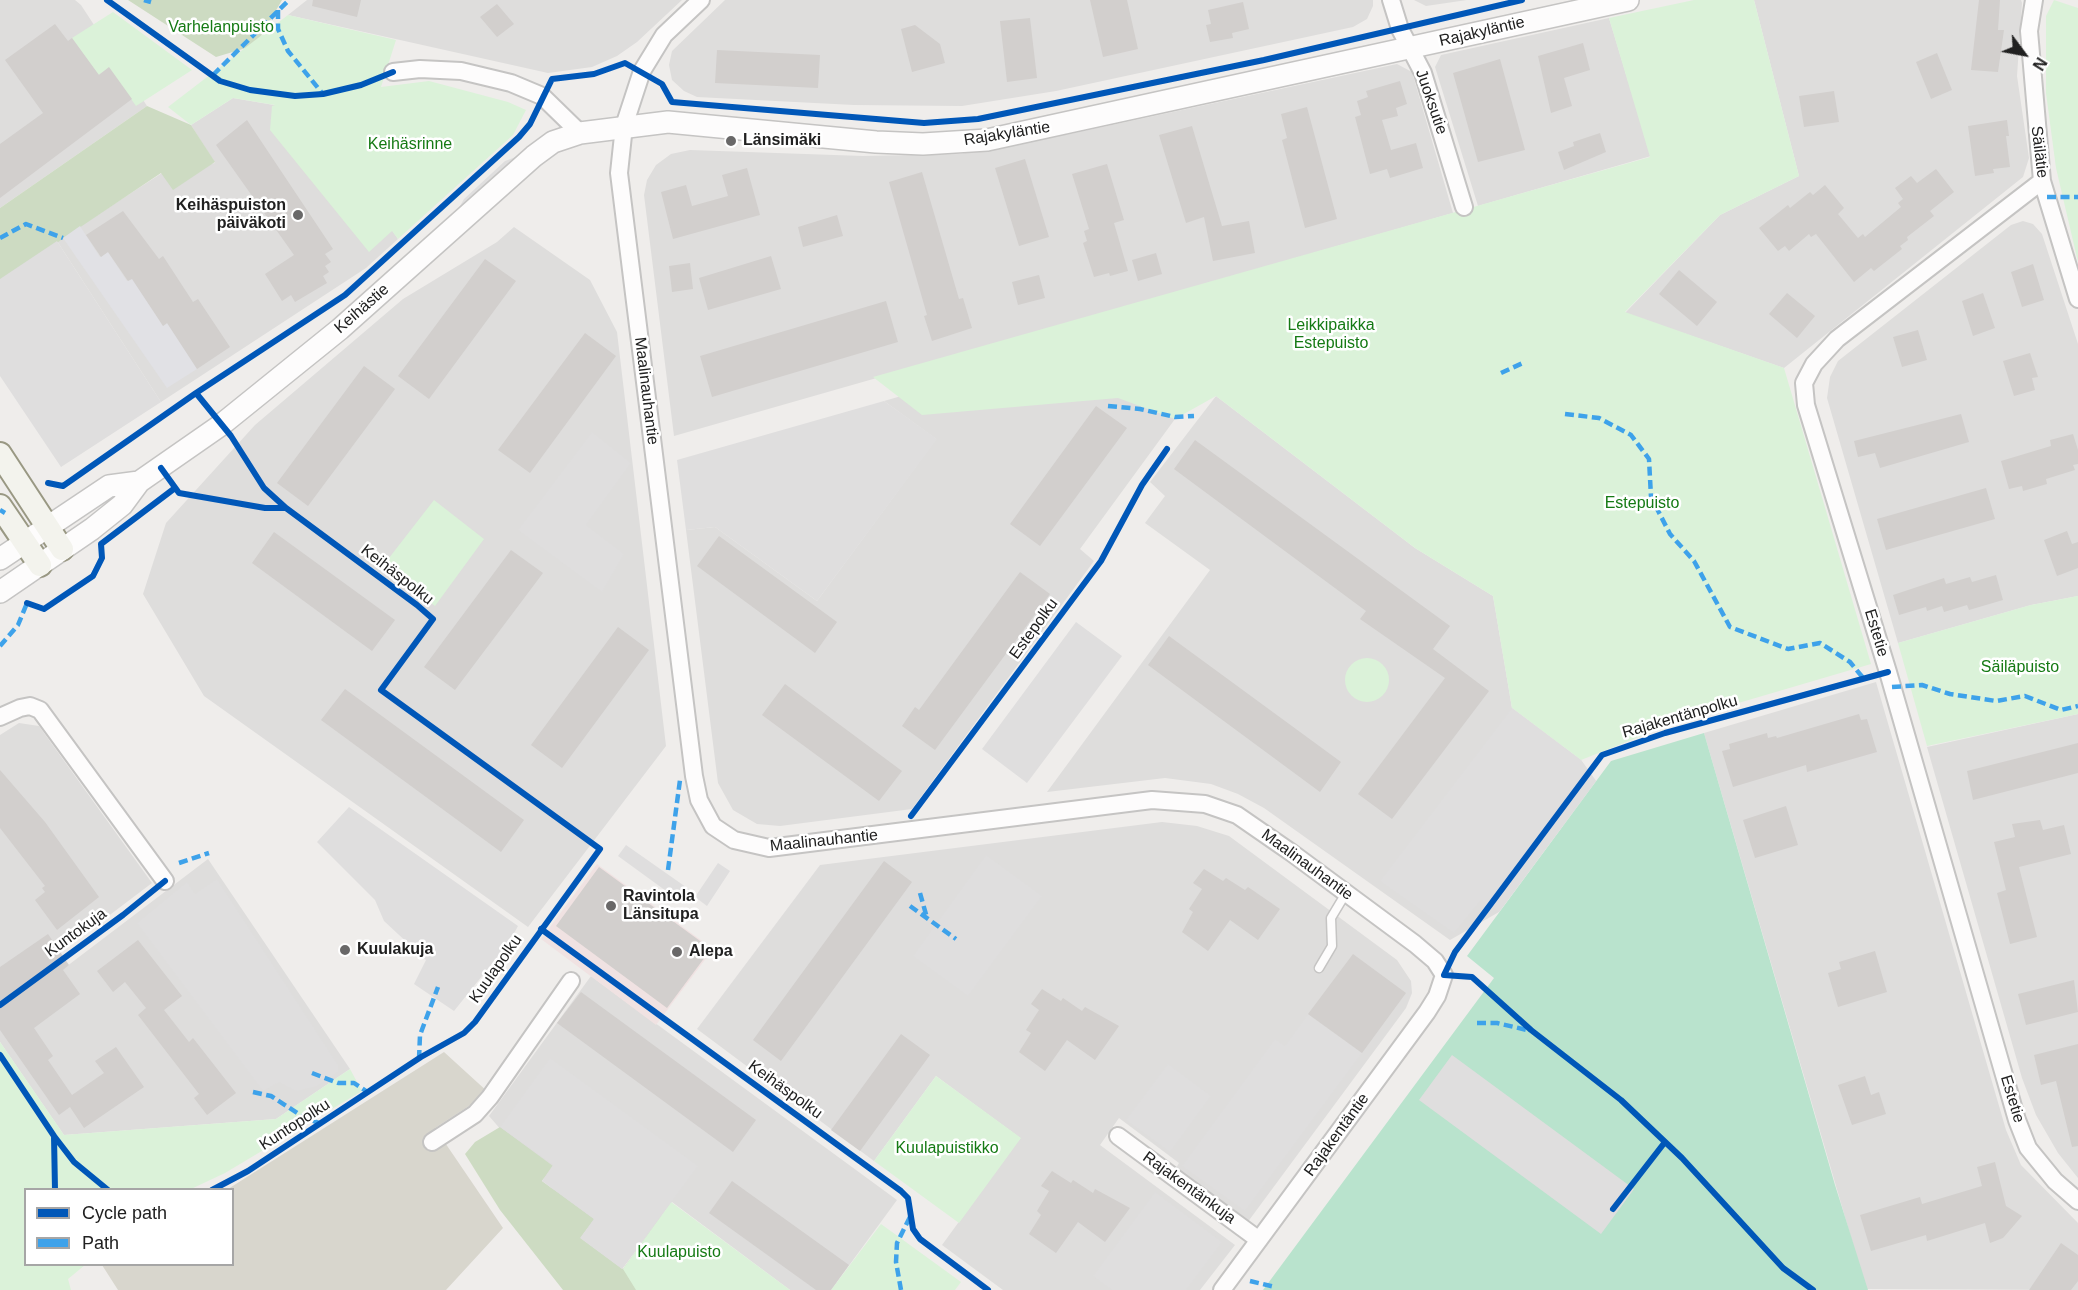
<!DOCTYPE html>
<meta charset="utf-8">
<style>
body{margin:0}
#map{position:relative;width:2078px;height:1290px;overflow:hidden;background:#efedeb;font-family:Helvetica,sans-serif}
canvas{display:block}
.legend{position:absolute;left:24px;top:1188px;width:210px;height:78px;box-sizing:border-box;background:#fff;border:2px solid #a6a6a6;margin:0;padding:8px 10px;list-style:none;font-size:18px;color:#212121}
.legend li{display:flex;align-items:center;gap:12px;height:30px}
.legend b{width:30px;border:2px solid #a6a6a6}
.north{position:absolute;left:1994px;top:24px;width:60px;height:60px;-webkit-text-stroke:4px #fff;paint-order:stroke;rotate:122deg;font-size:16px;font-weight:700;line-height:24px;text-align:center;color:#212121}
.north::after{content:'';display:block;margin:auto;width:21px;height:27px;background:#212121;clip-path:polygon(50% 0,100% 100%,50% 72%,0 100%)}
</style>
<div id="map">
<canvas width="2078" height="1290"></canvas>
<ul class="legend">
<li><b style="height:8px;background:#0057b8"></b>Cycle path</li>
<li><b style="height:8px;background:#3ea2ea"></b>Path</li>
</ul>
<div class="north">N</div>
</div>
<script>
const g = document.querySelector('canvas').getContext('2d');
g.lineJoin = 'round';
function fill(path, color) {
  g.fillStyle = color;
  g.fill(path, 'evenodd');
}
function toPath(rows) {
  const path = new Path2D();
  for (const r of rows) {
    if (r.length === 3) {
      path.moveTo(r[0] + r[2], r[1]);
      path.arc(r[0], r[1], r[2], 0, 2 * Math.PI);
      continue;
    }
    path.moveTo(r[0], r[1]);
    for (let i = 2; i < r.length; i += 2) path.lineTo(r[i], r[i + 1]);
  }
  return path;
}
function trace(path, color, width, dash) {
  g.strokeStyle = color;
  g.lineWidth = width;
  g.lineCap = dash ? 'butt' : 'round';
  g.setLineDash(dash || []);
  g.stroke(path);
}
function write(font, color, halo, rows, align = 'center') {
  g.font = font + ' Helvetica,sans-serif';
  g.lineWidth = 5;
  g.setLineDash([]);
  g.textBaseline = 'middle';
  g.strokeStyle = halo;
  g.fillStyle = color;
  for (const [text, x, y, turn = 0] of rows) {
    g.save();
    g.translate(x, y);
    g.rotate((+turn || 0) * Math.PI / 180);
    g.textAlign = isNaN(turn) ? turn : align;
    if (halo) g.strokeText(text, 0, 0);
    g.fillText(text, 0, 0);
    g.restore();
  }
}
const residential = toPath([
 [0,0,75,0,81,5,147,106,0,208],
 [307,0,682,0,637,42,617,56,592,67,548,73,288,15],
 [725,0,1373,0,1373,6,1367,19,1353,27,1056,91,962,106,854,105,697,97,684,91,672,80,669,65,672,51],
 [1414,0,1467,0,1426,6],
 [1754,0,2021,0,2022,3,2017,76,2029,158,2023,177,1784,368,1625,313,1720,215,1799,176],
 [1609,18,1651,156,1478,206,1435,67,1441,55],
 [1397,64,1412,72,1453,213,674,436,644,195,647,180,656,165,671,154,690,150,863,156,960,154,1070,134],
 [233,98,315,112,398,239,366,268,161,402,57,241,162,173,215,163,191,125],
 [2023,221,2033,224,2042,234,2078,344,2078,596,2031,605,1898,643,1827,398,1830,377,1838,361,2011,225],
 [514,227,590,280,617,332,666,746,528,927,204,696,143,594,166,523,255,425,403,299,497,242],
 [1075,346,1175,419,1080,549,1094,561,912,809,780,826,757,824,733,810,718,783,686,530,715,527,817,601,936,439,884,401],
 [1216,396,1415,548,1493,596,1512,708,1581,760,1596,781,1499,912,1450,940,1264,808,1238,794,1211,784,1165,778,1047,792,1210,570,1145,523,1165,496,1150,482],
 [1876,682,2006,1130,2021,1165,2078,1223,2078,1290,1866,1289,1704,733],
 [2078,714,2078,1178,2058,1153,2036,1115,2022,1078,1927,747],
 [19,723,39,726,152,883,0,998,0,735],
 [1162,822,1197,826,1229,836,1397,960,1411,981,1412,993,1406,1008,1247,1223,1175,1170,1179,1163,1119,1118,1100,1145,1235,1245,1200,1290,1003,1290,942,1245,1020,1138,936,1076,874,1161,697,1029,820,865],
 [208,859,350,1069,276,1119,64,1135,0,1042,0,1017],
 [591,976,897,1200,831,1290,790,1290,672,1202,622,1269,489,1116]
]);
const commercial = toPath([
 [597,864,713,949,656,1025,541,939]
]);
const construction = toPath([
 [444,1052,489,1093,435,1128,503,1228,446,1290,118,1290,102,1265,232,1264,232,1190,228,1189]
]);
const forest = toPath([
 [128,0,282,0,256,45,216,57],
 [147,106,191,125,215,162,173,190,161,173,0,281,0,208],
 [500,1127,553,1166,542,1181,594,1219,581,1238,623,1269,661,1216,711,1290,563,1290,500,1210,465,1154,475,1142]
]);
const park = toPath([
 [1694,0,1754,0,1799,176,1720,215,1625,312,1784,368,1871,664,1684,719,1581,760,1512,708,1493,596,1415,548,1216,396,1175,419,1118,398,922,415,873,377,1650,157,1609,18],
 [2054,0,2078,8,2078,262,2056,168,2046,93,2046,16],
 [113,12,192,70,136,106,109,68,98,75,72,38],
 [288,15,396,40,381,87,429,81,508,102,526,110,513,135,398,239,392,231,369,252,270,130,272,106,275,105,233,98,191,125,168,107],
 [434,500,484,539,435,606,382,567],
 [2078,596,2078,714,1927,746,1898,643,2031,605],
 [1367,680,22],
 [0,1042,64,1135,276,1119,350,1069,362,1091,225,1173,191,1189,26,1190,26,1264,85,1265,68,1279,71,1290,0,1290],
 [936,1076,1021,1138,959,1223,874,1161],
 [671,1202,790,1290,636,1290,623,1269],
 [881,1224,961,1282,955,1290,831,1290]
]);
const pitch = toPath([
 [1704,733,1835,1185,1868,1290,1263,1290,1494,978,1467,956,1611,761]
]);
const parking = toPath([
 [524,154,452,220,464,199,505,161],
 [57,241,161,402,61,467,0,376,0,279],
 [884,401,937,439,817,601,715,527,686,530,677,460],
 [592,432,631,463,586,525,624,554,602,592,518,530],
 [1076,622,1122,656,1027,783,982,749],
 [1512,708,1581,760,1596,781,1499,912,1481,900,1454,933,1380,881],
 [349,807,518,926,510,941,454,1011,414,984,426,960,384,921,375,900,317,842],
 [626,845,693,892,684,904,618,856],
 [986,855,1042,896,968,996,913,956],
 [718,863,730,871,707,906,695,897],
 [217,879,338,1065,338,1072,317,1086,296,1091,279,1082,263,1091,137,923,187,882,195,894],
 [1308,1014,1362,1053,1245,1211,1182,1166,1275,1039,1285,1046],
 [1452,1055,1634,1189,1601,1234,1419,1100],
 [550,1058,698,1166,622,1269,580,1238,594,1219,542,1181,553,1165,500,1127],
 [1168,1064,1211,1096,1170,1152,1126,1120],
 [1155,1192,1222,1242,1186,1290,1112,1290,1093,1276]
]);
const plaza = toPath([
 [80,226,100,257,108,252,127,281,135,276,163,326,171,321,197,369,167,388,63,238]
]);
const building = toPath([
 [313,0,361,0,357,17,312,6],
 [1090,0,1127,0,1138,49,1103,57],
 [1979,0,2000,0,1998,30,2004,30,1998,72,1971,70],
 [1243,2,1249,29,1232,33,1233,38,1210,42,1206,25,1211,24,1208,10],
 [497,4,514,24,497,37,480,17],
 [1030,18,1037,78,1007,82,1000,21],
 [55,24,68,41,72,38,99,75,109,67,132,99,0,198,0,144,43,113,5,60],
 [915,25,940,44,945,63,912,72,901,29],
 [1583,43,1590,70,1564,78,1572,106,1551,113,1538,56],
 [717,50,820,55,818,88,715,83],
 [1937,53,1952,90,1931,99,1916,62],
 [1500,59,1525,150,1478,162,1453,73],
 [1400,81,1407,104,1396,108,1398,116,1382,120,1391,150,1416,143,1423,168,1390,178,1387,169,1370,174,1355,117,1361,115,1357,101,1368,97,1366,91],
 [1834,91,1839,122,1804,127,1799,96],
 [1307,107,1337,219,1305,228,1282,140,1287,138,1281,114],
 [247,120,333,249,325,254,331,262,325,266,329,272,323,276,327,283,295,302,291,295,282,301,265,274,294,255,216,145],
 [2007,120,2009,136,2006,136,2010,167,1993,169,1994,173,1975,176,1968,126],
 [1192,126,1222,226,1249,221,1255,253,1213,261,1204,217,1186,223,1159,135],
 [1600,133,1606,152,1564,170,1558,152,1574,146,1573,142],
 [1025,159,1049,237,1019,246,995,168],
 [1107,164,1124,220,1114,223,1128,271,1110,276,1109,273,1094,277,1083,243,1087,241,1084,231,1089,229,1072,174],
 [747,168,760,215,673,239,661,192,686,185,692,206,728,196,722,175],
 [1936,169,1954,192,1930,211,1934,216,1907,237,1908,240,1900,246,1902,249,1874,271,1871,268,1854,282,1816,234,1811,237,1809,234,1789,251,1785,246,1778,251,1759,228,1788,205,1790,208,1810,192,1813,195,1825,185,1844,208,1838,214,1858,238,1863,234,1865,237,1901,207,1898,203,1903,199,1895,188,1911,176,1917,183],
 [922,172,959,299,963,298,972,328,932,341,924,316,927,315,889,182],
 [123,211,159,259,163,256,193,302,198,299,230,347,197,369,167,323,163,326,132,279,128,281,108,252,101,257,86,235],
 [837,215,843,236,803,247,798,227],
 [1156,253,1162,274,1138,281,1132,260],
 [771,256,781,289,708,310,699,278],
 [485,259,516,281,429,399,398,376],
 [690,263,693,289,672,292,669,266],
 [2033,264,2044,300,2022,307,2011,272],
 [1679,270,1717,302,1697,326,1659,294],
 [1039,275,1045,298,1018,305,1012,282],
 [1787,293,1815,316,1797,338,1769,314],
 [1983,293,1995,328,1973,336,1962,301],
 [886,301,898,342,712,397,700,356],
 [1918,330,1927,360,1902,367,1893,337],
 [585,333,616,356,530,473,498,450],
 [2030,353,2038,377,2032,378,2035,390,2014,396,2003,361],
 [364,366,395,389,308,506,277,483],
 [1096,406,1127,428,1040,546,1010,524],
 [1961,414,1969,442,1880,468,1875,453,1858,457,1854,441],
 [2073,434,2078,450,2078,464,2073,465,2075,470,2046,479,2047,484,2023,491,2022,486,2009,489,2001,461,2051,446,2050,440],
 [1195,440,1450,626,1433,649,1489,691,1392,819,1358,794,1445,678,1360,619,1366,611,1174,469],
 [1986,488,1995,519,1886,550,1877,519],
 [2067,531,2072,544,2078,542,2078,568,2057,576,2044,540],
 [274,532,395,620,372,651,252,563],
 [719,536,837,622,815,653,697,566],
 [511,550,543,573,455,690,424,667],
 [1020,572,1050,594,935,750,902,726,915,707,919,710],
 [1996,575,2003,600,1969,610,1967,605,1944,612,1942,606,1927,611,1926,607,1899,615,1893,595,1944,578,1946,584,1970,577,1972,582],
 [618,627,649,650,562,768,531,745],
 [1169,636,1341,762,1320,792,1148,665],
 [785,684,902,771,879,801,762,715],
 [345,689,524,820,501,852,321,720],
 [1859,714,1861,720,1867,719,1877,752,1807,772,1806,765,1733,787,1722,751,1730,749,1729,744,1767,733,1768,738,1776,736,1777,738],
 [2078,743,2078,773,1973,800,1967,771],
 [0,770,45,822,99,897,57,930,35,900,45,892,42,888,45,886,0,828],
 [1786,806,1798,845,1755,858,1743,820],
 [2040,820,2043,830,2064,825,2071,854,2019,867,2037,937,2010,944,1997,893,2006,890,1994,842,2015,837,2012,824],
 [884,861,912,882,781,1061,753,1040],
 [599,867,711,949,667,1008,556,926],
 [1204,869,1223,881,1226,878,1245,890,1248,887,1280,909,1258,940,1230,920,1208,951,1182,932,1193,912,1189,909,1202,889,1193,883],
 [48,934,69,965,63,970,80,994,34,1028,53,1056,48,1060,72,1095,104,1073,95,1061,116,1047,144,1087,84,1128,70,1107,59,1115,0,1030,0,967],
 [138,940,182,996,164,1010,189,1042,193,1038,236,1093,207,1115,194,1098,199,1094,138,1015,146,1008,125,982,113,992,97,971],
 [1875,951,1887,992,1838,1007,1828,973,1841,969,1839,962],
 [1353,954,1406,993,1362,1053,1308,1014],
 [2074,980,2078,1012,2026,1025,2018,994],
 [1042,989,1061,1001,1063,998,1082,1011,1085,1007,1119,1026,1095,1060,1067,1040,1045,1071,1019,1052,1031,1033,1026,1030,1039,1010,1031,1004],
 [581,992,756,1120,733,1152,557,1023],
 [901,1034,930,1055,860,1151,831,1130],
 [2078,1044,2078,1146,2072,1147,2056,1081,2041,1085,2034,1055],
 [1865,1076,1871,1095,1879,1092,1886,1114,1852,1125,1838,1085],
 [1995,1162,2006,1206,2022,1216,2003,1238,1990,1243,1985,1223,1927,1241,1926,1235,1871,1251,1860,1215,1920,1197,1922,1204,1982,1186,1977,1167],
 [1052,1171,1071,1183,1073,1180,1093,1193,1095,1189,1130,1208,1105,1242,1078,1222,1056,1253,1029,1234,1041,1215,1037,1211,1049,1191,1041,1186],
 [732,1181,849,1265,831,1290,816,1290,709,1213],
 [2061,1243,2078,1255,2078,1281,2071,1290,2029,1290]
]);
const service = toPath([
 [1319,968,1332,946,1331,918,1346,893]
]);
const minor = toPath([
 [701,0,664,35,642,71,624,126,619,173,694,776,699,800,713,826,734,840,769,848,1152,800,1205,804,1237,815,1292,853,1415,944,1435,961,1444,975,1437,996,1427,1012,1222,1290],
 [1391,0,1400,29,1423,73,1464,207],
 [2034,0,2029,31,2042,181,2078,299],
 [393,72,420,69,461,71,511,83,542,96,580,133],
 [2042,181,1837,339,1814,364,1804,383,1806,405,1888,672,2017,1120,2028,1148,2055,1181,2078,1201],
 [0,717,20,708,30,706,40,710,165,881],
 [1118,1136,1259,1240],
 [432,1142,475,1114,490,1097,571,981]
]);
const tertiary = toPath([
 [0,559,109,486,139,482],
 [0,592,92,529,122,505,139,482,221,425,340,329,534,156,553,142,580,133,668,122,876,142,923,144,987,140,1628,0]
]);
const secondary = toPath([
 [0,454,62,549],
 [0,506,40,565]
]);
const quiet = toPath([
 [144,0,151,2],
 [278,10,278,29,288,51,323,94],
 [213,75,289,0],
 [2047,197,2078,197],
 [0,238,26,224,63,238],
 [1501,373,1525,362],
 [1108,406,1140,409,1175,417,1194,416],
 [1565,414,1599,418,1631,435,1649,459,1651,497,1670,534,1694,561,1730,627,1788,649,1820,643,1850,662,1864,679],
 [0,510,5,513],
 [0,646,18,625,27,603],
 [1892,687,1922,685,1950,694,1996,701,2025,696,2061,710,2078,706],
 [179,863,209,853],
 [668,870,680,780],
 [920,893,927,918],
 [910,906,956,939],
 [1477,1023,1497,1023,1527,1030],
 [419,1059,420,1035,438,987],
 [312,1073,338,1083,354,1083,369,1093],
 [253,1092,271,1096,305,1118,322,1124],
 [1250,1281,1275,1287],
 [901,1290,896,1262,897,1243,911,1215]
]);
const cycleway = toPath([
 [107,0,220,81,250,90,295,96,323,94,361,85,393,72],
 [196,393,231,436,264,488,286,508],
 [161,468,179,493,265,508,286,508,417,605,433,619,381,690,600,849],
 [48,483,63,486,196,393,345,295,519,137,530,124,552,79,594,74,625,63,662,84,672,102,924,123,978,119,1264,60,1522,0],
 [27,603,44,609,93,576,102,558,101,544,175,488],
 [911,816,1101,561,1142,485,1167,449],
 [541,929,901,1191,908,1198,913,1229,920,1239,988,1290],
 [0,1005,123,915,165,881],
 [0,1055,54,1136,55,1190],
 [54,1136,74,1162,108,1190],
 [212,1190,248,1171,421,1057,464,1033,475,1022,600,849],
 [1613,1209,1665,1142],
 [1813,1290,1783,1268,1682,1158,1621,1100,1531,1030,1472,977,1444,975,1455,952,1602,755,1665,733,1888,672]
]);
const markers = [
 [731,141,6,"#696868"],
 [298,215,6,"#696868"],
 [611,906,6,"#696868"],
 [345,950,6,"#696868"],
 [677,952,6,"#696868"]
];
const parkNames = [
 ["Varhelanpuisto",221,28],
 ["Keihäsrinne",410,145],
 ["Leikkipaikka",1331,326],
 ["Estepuisto",1331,344],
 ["Estepuisto",1642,504],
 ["Säiläpuisto",2020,668],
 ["Kuulapuistikko",947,1149],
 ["Kuulapuisto",679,1253]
];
const streetNames = [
 ["Rajakyläntie",1482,32,-13],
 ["Juoksutie",1431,102,71],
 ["Rajakyläntie",1007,134,-9],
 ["Säilätie",2039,152,83],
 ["Keihästie",362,309,-41],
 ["Maalinauhantie",646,391,83],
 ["Keihäspolku",397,575,38],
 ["Estepolku",1034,629,-54],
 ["Estetie",1876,633,73],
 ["Rajakentänpolku",1680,717,-16],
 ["Maalinauhantie",824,841,-6],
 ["Maalinauhantie",1307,865,36],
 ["Kuntokuja",76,933,-36],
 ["Kuulapolku",496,969,-55],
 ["Keihäspolku",785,1090,36],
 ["Estetie",2012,1099,73],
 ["Kuntopolku",295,1125,-33],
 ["Rajakentäntie",1337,1135,-54],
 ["Rajakentänkuja",1189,1188,36]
];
const poiNames = [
 ["Länsimäki",743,141],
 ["Keihäspuiston",286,206,"right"],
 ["päiväkoti",286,224,"right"],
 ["Ravintola",623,897],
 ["Länsitupa",623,915],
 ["Kuulakuja",357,950],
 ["Alepa",689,952]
];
fill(residential, '#dedddc');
fill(commercial, '#f0e2e2');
fill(construction, '#d8d6cd');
fill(forest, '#cddbc2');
fill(park, '#dbf2d9');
fill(pitch, '#b9e3cd');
fill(parking, '#dfdede');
fill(plaza, '#e1e1e5');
fill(building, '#d2cfcd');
trace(service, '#c5c4c3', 11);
trace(minor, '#c5c4c3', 20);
trace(tertiary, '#c5c4c3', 24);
trace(secondary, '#999883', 26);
trace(service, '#fdfcfc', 8);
trace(minor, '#fdfcfc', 16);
trace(tertiary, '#fdfcfc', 21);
trace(secondary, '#f3f3ed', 22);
trace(quiet, '#3ea2ea', 4.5, [9, 4.5]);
trace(cycleway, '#0057b8', 6);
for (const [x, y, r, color] of markers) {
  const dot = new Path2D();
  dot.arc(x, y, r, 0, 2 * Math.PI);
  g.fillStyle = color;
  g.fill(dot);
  trace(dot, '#fff', 2);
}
write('16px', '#157a14', '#fff', parkNames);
write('16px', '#212121', '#fff', streetNames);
write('bold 16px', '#212121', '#fff', poiNames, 'left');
</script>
